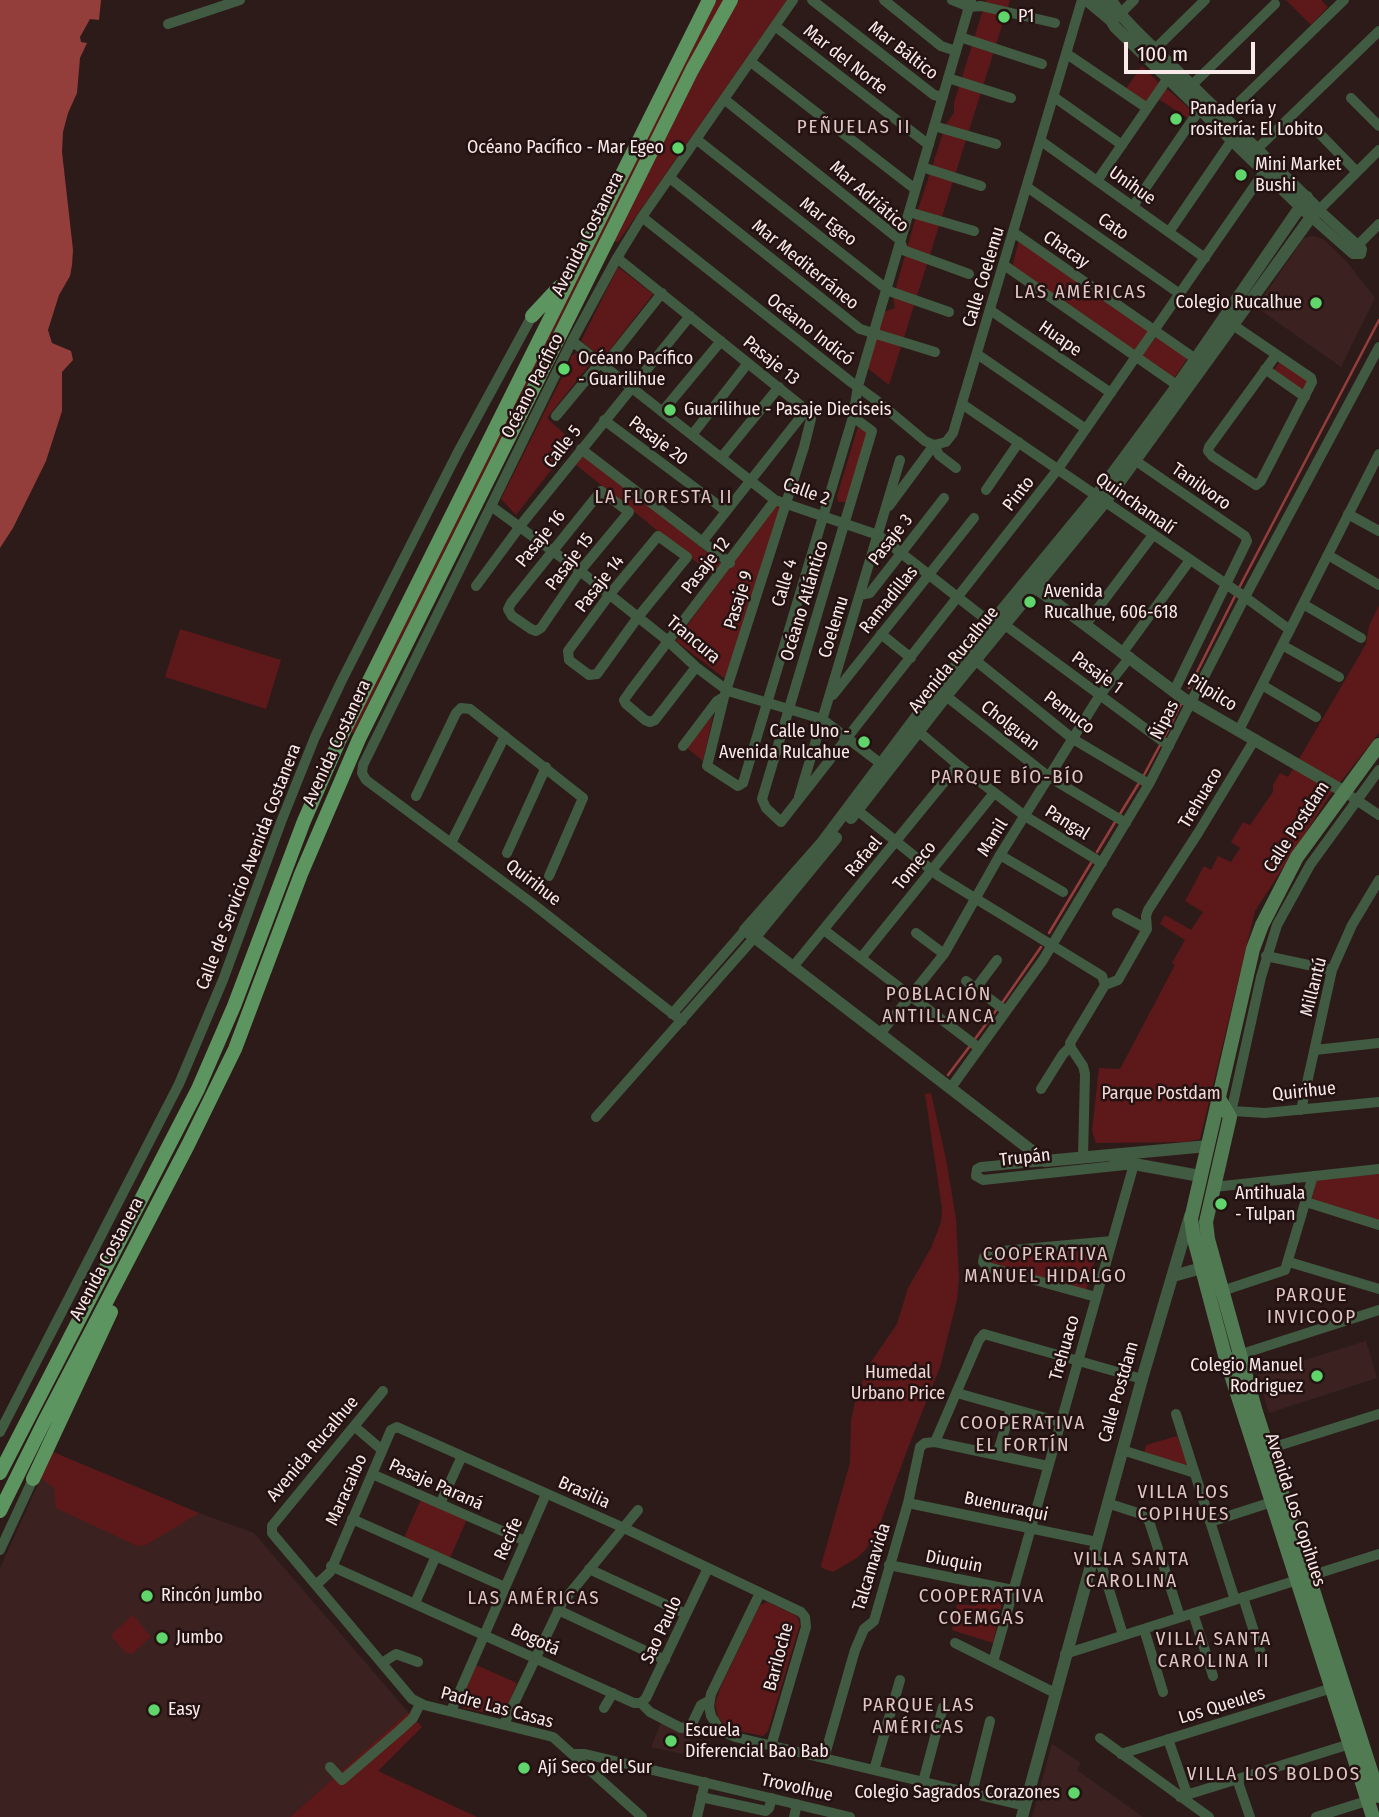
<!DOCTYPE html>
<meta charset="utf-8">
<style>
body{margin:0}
#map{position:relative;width:1379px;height:1817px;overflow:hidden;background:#2d1b1a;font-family:"Fira Sans Condensed",sans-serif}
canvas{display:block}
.scale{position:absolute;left:1124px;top:42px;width:131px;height:32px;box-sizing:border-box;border:4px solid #f9ebea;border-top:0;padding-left:9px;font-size:21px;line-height:24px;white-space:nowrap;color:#f9ebea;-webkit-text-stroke:5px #231211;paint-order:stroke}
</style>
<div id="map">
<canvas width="1379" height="1817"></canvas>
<div class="scale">100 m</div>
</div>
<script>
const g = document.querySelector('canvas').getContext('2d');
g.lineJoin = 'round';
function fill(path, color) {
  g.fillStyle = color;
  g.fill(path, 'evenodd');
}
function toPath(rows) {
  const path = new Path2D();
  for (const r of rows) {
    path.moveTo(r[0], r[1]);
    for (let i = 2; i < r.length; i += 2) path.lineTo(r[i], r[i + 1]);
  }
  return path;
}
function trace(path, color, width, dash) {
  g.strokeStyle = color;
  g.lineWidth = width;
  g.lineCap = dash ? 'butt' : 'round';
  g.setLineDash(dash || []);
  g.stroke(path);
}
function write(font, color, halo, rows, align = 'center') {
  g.font = font + ' "Fira Sans Condensed",sans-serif';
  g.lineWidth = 5;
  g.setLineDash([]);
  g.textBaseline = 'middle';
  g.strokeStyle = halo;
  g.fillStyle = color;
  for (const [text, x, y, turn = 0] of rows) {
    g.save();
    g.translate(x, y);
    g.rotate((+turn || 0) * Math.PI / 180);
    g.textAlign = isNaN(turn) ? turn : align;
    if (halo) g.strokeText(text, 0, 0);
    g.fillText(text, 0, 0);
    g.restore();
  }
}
const built = toPath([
 [1313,236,1323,239,1347,262,1375,298,1341,367,1256,307,1304,238],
 [1366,1341,1377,1378,1269,1413,1257,1375],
 [53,1452,199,1513,254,1533,408,1712,290,1817,0,1817,0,1568],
 [661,1723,691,1736,683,1754,651,1747],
 [1052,1744,1081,1763,1077,1770,1143,1817,1032,1817]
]);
const green = toPath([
 [713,0,724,0,641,157,354,733,349,731],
 [736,0,787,0,618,242,613,241,711,43],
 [986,0,1010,0,889,385,866,367,884,312,895,308,893,298,917,213,946,124,954,113,954,103],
 [1286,0,1321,0,1328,7,1311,25],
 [1142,66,1159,83,1147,101,1143,102,1125,90],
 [1165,87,1193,112,1189,119,1157,98],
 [1019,240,1147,329,1149,334,1138,350,1133,350,1012,268],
 [618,267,653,294,603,359,581,341],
 [1157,336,1188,357,1173,380,1142,355],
 [576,353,590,364,547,418,573,442,516,515,501,499,561,379,569,369,571,356],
 [1281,360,1308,378,1308,383,1303,392,1273,371],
 [858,427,867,433,848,502,838,502,837,496],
 [584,453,724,566,715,577,575,464],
 [782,503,728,681,676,641,775,504],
 [1379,605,1379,733,1330,795,1255,911,1200,1139,1186,1142,1096,1143,1092,1131,1099,1068,1120,1069,1175,965,1172,963,1185,940,1160,924,1165,915,1191,930,1203,912,1185,901,1204,866,1211,870,1218,856,1231,862,1240,848,1231,842,1243,822,1250,825,1273,792,1273,785,1280,773,1288,777,1302,754,1366,644,1369,626],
 [180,629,281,660,266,709,165,677],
 [713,716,703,761,686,747],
 [931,1093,946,1159,956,1219,959,1279,957,1300,940,1367,909,1445,878,1529,866,1549,857,1558,833,1572,822,1568,821,1565,850,1463,851,1420,856,1398,869,1365,897,1324,908,1288,931,1248,941,1222,942,1208,925,1094],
 [1379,1174,1379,1222,1312,1199,1316,1182,1318,1180],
 [1099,1246,1086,1290,988,1262,990,1257],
 [1177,1436,1188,1465,1184,1467,1144,1453,1146,1445],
 [53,1452,199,1513,146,1545,137,1546,56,1508,54,1488,41,1478],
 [421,1499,467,1519,450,1558,404,1538],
 [981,1586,1005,1590,993,1643,952,1630,957,1604,976,1606],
 [767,1602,797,1616,800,1624,768,1731,763,1736,734,1730,725,1726,718,1717,715,1704,721,1686,760,1605],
 [133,1615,151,1637,132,1654,125,1652,112,1637,113,1633],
 [476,1665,517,1683,505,1712,501,1716,463,1708,460,1704],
 [408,1712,422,1727,378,1771,477,1817,290,1817]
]);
const water = toPath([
 [0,0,101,0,99,20,90,19,80,37,81,42,87,43,80,58,77,93,68,113,63,132,62,152,73,250,72,265,70,276,59,295,48,330,52,343,71,351,73,360,62,372,62,411,46,461,13,528,0,548]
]);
const stream = toPath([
 [1239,588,1379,320],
 [1189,688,1236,594],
 [1165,736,1181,704],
 [1144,775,1160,745],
 [1120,814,1139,783],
 [1097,852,1115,822],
 [1049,933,1091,863],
 [1002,1003,1041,947],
 [975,1039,997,1009],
 [948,1075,970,1046]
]);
const minor = toPath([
 [812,0,934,95,943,97],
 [884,0,941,46,956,51],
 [952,0,969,7,981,6,1055,23],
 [1085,0,1109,20],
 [1120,14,1134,0],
 [168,24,240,0],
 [775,26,929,145],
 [960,37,1042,64],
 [1067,54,1147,108],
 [1150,54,1205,0],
 [751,62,915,189],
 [948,78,1011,98],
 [1191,86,1275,4],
 [1054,97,1122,145],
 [1351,98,1379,126],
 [724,99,900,240,903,250,969,274],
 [1224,117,1344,0],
 [934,126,996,144],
 [1319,133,1357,172],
 [696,139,889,291,949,312],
 [1041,141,1205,258],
 [1257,149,1379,31],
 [922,167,981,186],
 [670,178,860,329,935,352],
 [1097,181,1168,78],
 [1027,187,1180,294],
 [1133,206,1200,109],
 [909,212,974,231],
 [642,217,851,382,876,400,925,441,934,445,939,455,956,468],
 [1311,217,1353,254,1361,254],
 [1013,232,1200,362],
 [1169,232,1232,140],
 [1358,245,1379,224],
 [1361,254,1362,249,1319,210,1379,150],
 [617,258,810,413,811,419,804,447,724,697,707,766,738,786,743,783,853,417,858,386,971,0],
 [1004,265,1181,388],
 [990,310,1111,393],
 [1233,325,1311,378,1312,382,1261,481,1256,485,1212,456,1208,451,1209,447,1276,355],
 [572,341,775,500,878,535,992,624,1005,625,1169,746],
 [977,354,1086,429],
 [604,366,662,293],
 [1265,369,1305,397],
 [962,404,1245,597,1290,630],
 [662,412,721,341],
 [556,416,600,363],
 [853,417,872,431,762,799,766,808,781,822,1058,469,1264,172],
 [604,420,726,511],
 [692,435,748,363],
 [934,445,946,442,953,433,1082,0],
 [581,449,730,563],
 [721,458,779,387],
 [1136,461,1245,536,1247,541,1174,691],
 [986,490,1019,442],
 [601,491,629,512,580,571,541,628,536,631,531,629,512,616,508,609,511,603,601,491],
 [491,506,580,571,668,641,696,667,728,691,822,719,880,763],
 [889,506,934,445],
 [1348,514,1379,531],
 [658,536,687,557,638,617,597,674,589,675,569,660,568,651,610,594,658,536],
 [702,542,807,409],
 [1328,555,1379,585],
 [476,586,524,521,690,316],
 [860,595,870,593,944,498],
 [1303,604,1361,638],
 [1086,624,1153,535],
 [881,634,911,658],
 [1282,645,1339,677],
 [1123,652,1190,560],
 [975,660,1073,739,1149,784],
 [696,667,655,720,650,722,645,720,626,704,624,700,631,690,775,500],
 [1262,685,1316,717],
 [833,695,974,518],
 [946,696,1049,777,1126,823],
 [1239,730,1379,454],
 [918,731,958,765,1025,816,1102,863],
 [683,746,717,701,724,697],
 [416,796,456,713,461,708,470,709,583,798,549,876],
 [799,797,900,460],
 [1352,797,1379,815],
 [857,810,939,876,1102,976,1105,985],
 [451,843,505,736],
 [507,853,546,767],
 [1000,855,1063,892],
 [1117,913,1147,929],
 [824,930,979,1048],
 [916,933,944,954],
 [1266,956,1332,970],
 [861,958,994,793],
 [792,968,958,765],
 [966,981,1006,1011],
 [976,988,997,960],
 [672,1014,745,930],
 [682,1021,533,904,366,780,362,773,363,765,491,506,572,341,617,258,642,217,793,0],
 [880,1034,944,954,1000,855,1100,695,1130,657],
 [1315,1050,1379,1043],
 [950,1089,1043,960,1149,784,1245,597,1379,347],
 [1041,1089,1063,1054,1070,1047],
 [1301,1110,1332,970,1352,925,1379,880],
 [1232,1111,1265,1113,1379,1102],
 [596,1117,754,938],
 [1230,1117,1261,977,1277,925,1310,865,1379,770],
 [1083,1157,1085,1074,1083,1066,1071,1048,1070,1043,1105,985,1118,980,1147,929,1146,916,1148,910,1198,833,1255,739],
 [1214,1187,1379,1169],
 [1306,1202,1379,1225],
 [1289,1262,1379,1289],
 [1219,1292,1285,1270,1313,1176],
 [1096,1297,988,1267,983,1262,984,1257,991,1252,1112,1241],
 [1226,1359,1379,1310],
 [383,1391,272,1526,272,1533,412,1699,424,1705,553,1737,642,1817],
 [957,1393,1060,1422],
 [1176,1414,1235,1600],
 [354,1426,382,1450],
 [0,1432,179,1084,223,980,281,822,315,737,341,682,458,452,532,316],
 [935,1442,979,1340,984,1334,1142,1379],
 [1268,1449,1379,1414],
 [1122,1450,1195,1473],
 [997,1455,1011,1409],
 [372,1474,525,1541],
 [908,1503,1097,1542],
 [1107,1503,1141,1514,1149,1521,1180,1617],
 [440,1504,462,1456],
 [352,1519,505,1587],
 [1210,1522,1272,1502],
 [0,1550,33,1479],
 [1093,1554,1102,1567,1123,1635],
 [889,1565,1013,1590],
 [331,1566,634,1703,641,1703,650,1712,681,1728,691,1726,701,1705,710,1700],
 [589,1569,686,1614],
 [316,1585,330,1572,391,1430,397,1427,624,1528,801,1612,805,1617,806,1627,771,1746],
 [760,1593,711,1694,709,1706,711,1716,721,1731,735,1737,1025,1806],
 [1243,1597,1263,1660],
 [415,1603,436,1556],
 [558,1610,665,1660],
 [1193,1613,1213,1676],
 [1144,1629,1163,1692],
 [955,1643,1055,1693],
 [1065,1654,1379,1554],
 [993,1662,1134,1164,983,1180,976,1176,977,1169,981,1167,1045,1161],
 [382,1663,396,1654,418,1662],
 [641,1703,646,1698,708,1568],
 [604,1708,613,1693],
 [451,1711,546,1494],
 [504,1724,562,1603,638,1510],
 [1100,1738,1209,1817],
 [1168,1739,1187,1794],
 [573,1754,585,1754,850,1817],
 [1121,1754,1332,1688],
 [824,1758,855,1650,864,1629,874,1621,908,1503,920,1447,925,1443,935,1442,1048,1466],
 [330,1767,342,1780,400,1730,413,1718,420,1704],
 [874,1770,900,1680],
 [1237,1779,1250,1817],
 [923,1782,943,1707],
 [972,1793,990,1721],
 [701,1797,766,1811,769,1808,772,1798],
 [1180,1797,1350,1744],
 [697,1817,705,1782],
 [794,1817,797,1804],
 [1316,1817,1373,1799]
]);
const tertiary = toPath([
 [1099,0,1115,27,1306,212],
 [1036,588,1184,699,1343,791],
 [851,818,946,696,1105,502,1311,217,1319,210,1137,32,1120,14,1111,0],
 [754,938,836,838],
 [1208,1146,1045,1161,745,930,821,844,938,688,1096,496,1177,386,1307,197],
 [1111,1156,1134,1164,1200,1176],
 [1173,1276,1209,1266],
 [1022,1817,1142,1379,1190,1216]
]);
const secondary = toPath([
 [1220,1100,1230,1117,1206,1222,1208,1239,1256,1412,1379,1796],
 [1373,1817,1226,1359,1194,1239,1191,1219,1253,949,1262,925,1297,857,1379,745]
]);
const primary = toPath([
 [532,316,559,287],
 [0,1473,198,1089,234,1006,304,821,340,739,709,0],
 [33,1479,111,1312],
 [0,1511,45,1420,188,1145,235,1049,301,874,359,739,692,70,731,0]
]);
const markers = [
 [1004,17,7,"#5fd56b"],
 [1176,119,7,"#5fd56b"],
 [678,148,7,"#5fd56b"],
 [1241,175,7,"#5fd56b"],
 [1316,303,7,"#5fd56b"],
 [564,369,7,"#5fd56b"],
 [670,410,7,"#5fd56b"],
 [1030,602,7,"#5fd56b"],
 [864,742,7,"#5fd56b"],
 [1221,1204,7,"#5fd56b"],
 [1317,1376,7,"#5fd56b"],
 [147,1596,7,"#5fd56b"],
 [162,1638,7,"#5fd56b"],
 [154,1710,7,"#5fd56b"],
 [671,1741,7,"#5fd56b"],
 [524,1768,7,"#5fd56b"],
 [1074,1793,7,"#5fd56b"]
];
const poiNames = [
 ["P1",1018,17],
 ["Panadería y",1190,109],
 ["rositería: El Lobito",1190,130],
 ["Océano Pacífico - Mar Egeo",664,148,"right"],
 ["Mini Market",1255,165],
 ["Bushi",1255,186],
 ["Colegio Rucalhue",1302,303,"right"],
 ["Océano Pacífico",578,359],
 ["- Guarilihue",578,380],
 ["Guarilihue - Pasaje Dieciseis",684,410],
 ["Avenida",1044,592],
 ["Rucalhue, 606-618",1044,613],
 ["Calle Uno -",850,732,"right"],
 ["Avenida Rulcahue",850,753,"right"],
 ["Antihuala",1235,1194],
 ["- Tulpan",1235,1215],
 ["Colegio Manuel",1303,1366,"right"],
 ["Rodriguez",1303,1387,"right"],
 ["Rincón Jumbo",161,1596],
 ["Jumbo",176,1638],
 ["Easy",168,1710],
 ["Escuela",685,1731],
 ["Diferencial Bao Bab",685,1752],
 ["Ají Seco del Sur",538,1768],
 ["Colegio Sagrados Corazones",1060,1793,"right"]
];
const streetNames = [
 ["Mar Báltico",903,51,38],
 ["Mar del Norte",845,60,38],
 ["Unihue",1132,186,35],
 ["Mar Adriático",869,197,41],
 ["Mar Egeo",828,222,38],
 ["Cato",1113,227,35],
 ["Avenida Costanera",588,234,-63],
 ["Chacay",1066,250,35],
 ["Mar Mediterráneo",805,265,39],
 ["Calle Coelemu",984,277,-73],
 ["Océano Indicó",810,330,38],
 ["Huape",1060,339,35],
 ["Pasaje 13",771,361,39],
 ["Océano Pacífico",533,386,-63],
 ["Pasaje 20",658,441,37],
 ["Calle 5",563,447,-52],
 ["Tanilvoro",1201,487,35],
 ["Calle 2",806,492,20],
 ["Pinto",1019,494,-52],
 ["Quinchamalí",1135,504,35],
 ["Pasaje 16",541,539,-51],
 ["Pasaje 3",891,540,-52],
 ["Pasaje 15",570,562,-53],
 ["Pasaje 12",706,566,-52],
 ["Calle 4",785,583,-74],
 ["Pasaje 14",600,584,-52],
 ["Pasaje 9",739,600,-73],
 ["Ramadillas",889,600,-51],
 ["Océano Atlántico",805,601,-73],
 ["Coelemu",834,627,-73],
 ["Trancura",693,640,40],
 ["Avenida Rucalhue",954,660,-51],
 ["Pasaje 1",1097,673,36],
 ["Pilpilco",1212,693,31],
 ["Pemuco",1069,713,37],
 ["Ñipas",1165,720,-63],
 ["Cholguan",1010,726,38],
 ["Avenida Costanera",337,743,-65],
 ["Trehuaco",1201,798,-59],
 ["Pangal",1067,823,32],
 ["Calle Postdam",1297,827,-57],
 ["Manil",993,838,-58],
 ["Rafael",864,857,-50],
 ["Tomeco",915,866,-51],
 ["Calle de Servicio Avenida Costanera",249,867,-69],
 ["Quirihue",533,883,37],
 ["Millantú",1314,987,-76],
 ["Quirihue",1304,1092,-6],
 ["Trupán",1025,1158,-6],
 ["Avenida Costanera",107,1259,-62],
 ["Trehuaco",1065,1348,-74],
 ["Calle Postdam",1119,1392,-74],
 ["Avenida Rucalhue",313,1449,-50],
 ["Pasaje Paraná",436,1485,24],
 ["Maracaibo",347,1490,-66],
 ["Brasilia",584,1493,24],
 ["Buenuraqui",1006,1507,12],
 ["Avenida Los Copihues",1295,1510,72],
 ["Recife",509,1539,-66],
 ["Diuquin",954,1562,11],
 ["Talcamavida",872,1567,-73],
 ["Sao Paulo",662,1630,-65],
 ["Bogotá",535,1640,25],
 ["Bariloche",779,1657,-75],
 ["Los Queules",1222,1706,-17],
 ["Padre Las Casas",497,1708,15],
 ["Trovolhue",797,1788,13]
];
const parkNames = [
 ["Parque Postdam",1161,1094],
 ["Humedal",898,1373],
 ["Urbano Price",898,1394]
];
const neighbourhoodNames = [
 ["PEÑUELAS II",854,128],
 ["LAS AMÉRICAS",1081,293],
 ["LA FLORESTA II",664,498],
 ["PARQUE BÍO-BÍO",1008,778],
 ["POBLACIÓN",939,995],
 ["ANTILLANCA",939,1017],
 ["COOPERATIVA",1046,1255],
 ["MANUEL HIDALGO",1046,1277],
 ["PARQUE",1312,1296],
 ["INVICOOP",1312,1318],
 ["COOPERATIVA",1023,1424],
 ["EL FORTÍN",1023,1446],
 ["VILLA LOS",1184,1493],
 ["COPIHUES",1184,1515],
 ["VILLA SANTA",1132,1560],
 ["CAROLINA",1132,1582],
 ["COOPERATIVA",982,1597],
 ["COEMGAS",982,1619],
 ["LAS AMÉRICAS",534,1599],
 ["VILLA SANTA",1214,1640],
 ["CAROLINA II",1214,1662],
 ["PARQUE LAS",919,1706],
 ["AMÉRICAS",919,1728],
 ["VILLA LOS BOLDOS",1274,1775]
];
fill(built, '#3b2220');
fill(green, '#5d1919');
fill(water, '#943e3c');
trace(stream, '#943e3c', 2.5);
trace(minor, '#405b41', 10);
trace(tertiary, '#405b41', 12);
trace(secondary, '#517c53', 14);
trace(primary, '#5d9560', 14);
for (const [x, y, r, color] of markers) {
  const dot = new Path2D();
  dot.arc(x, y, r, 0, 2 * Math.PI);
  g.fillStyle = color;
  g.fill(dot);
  trace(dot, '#231211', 2.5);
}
write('18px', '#f9ebea', '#231211', poiNames, 'left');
write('18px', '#f9ebea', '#231211', streetNames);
write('18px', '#f3d9d6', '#231211', parkNames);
g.letterSpacing = '2px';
write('19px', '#e0c6c4', '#231211', neighbourhoodNames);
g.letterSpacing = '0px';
</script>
